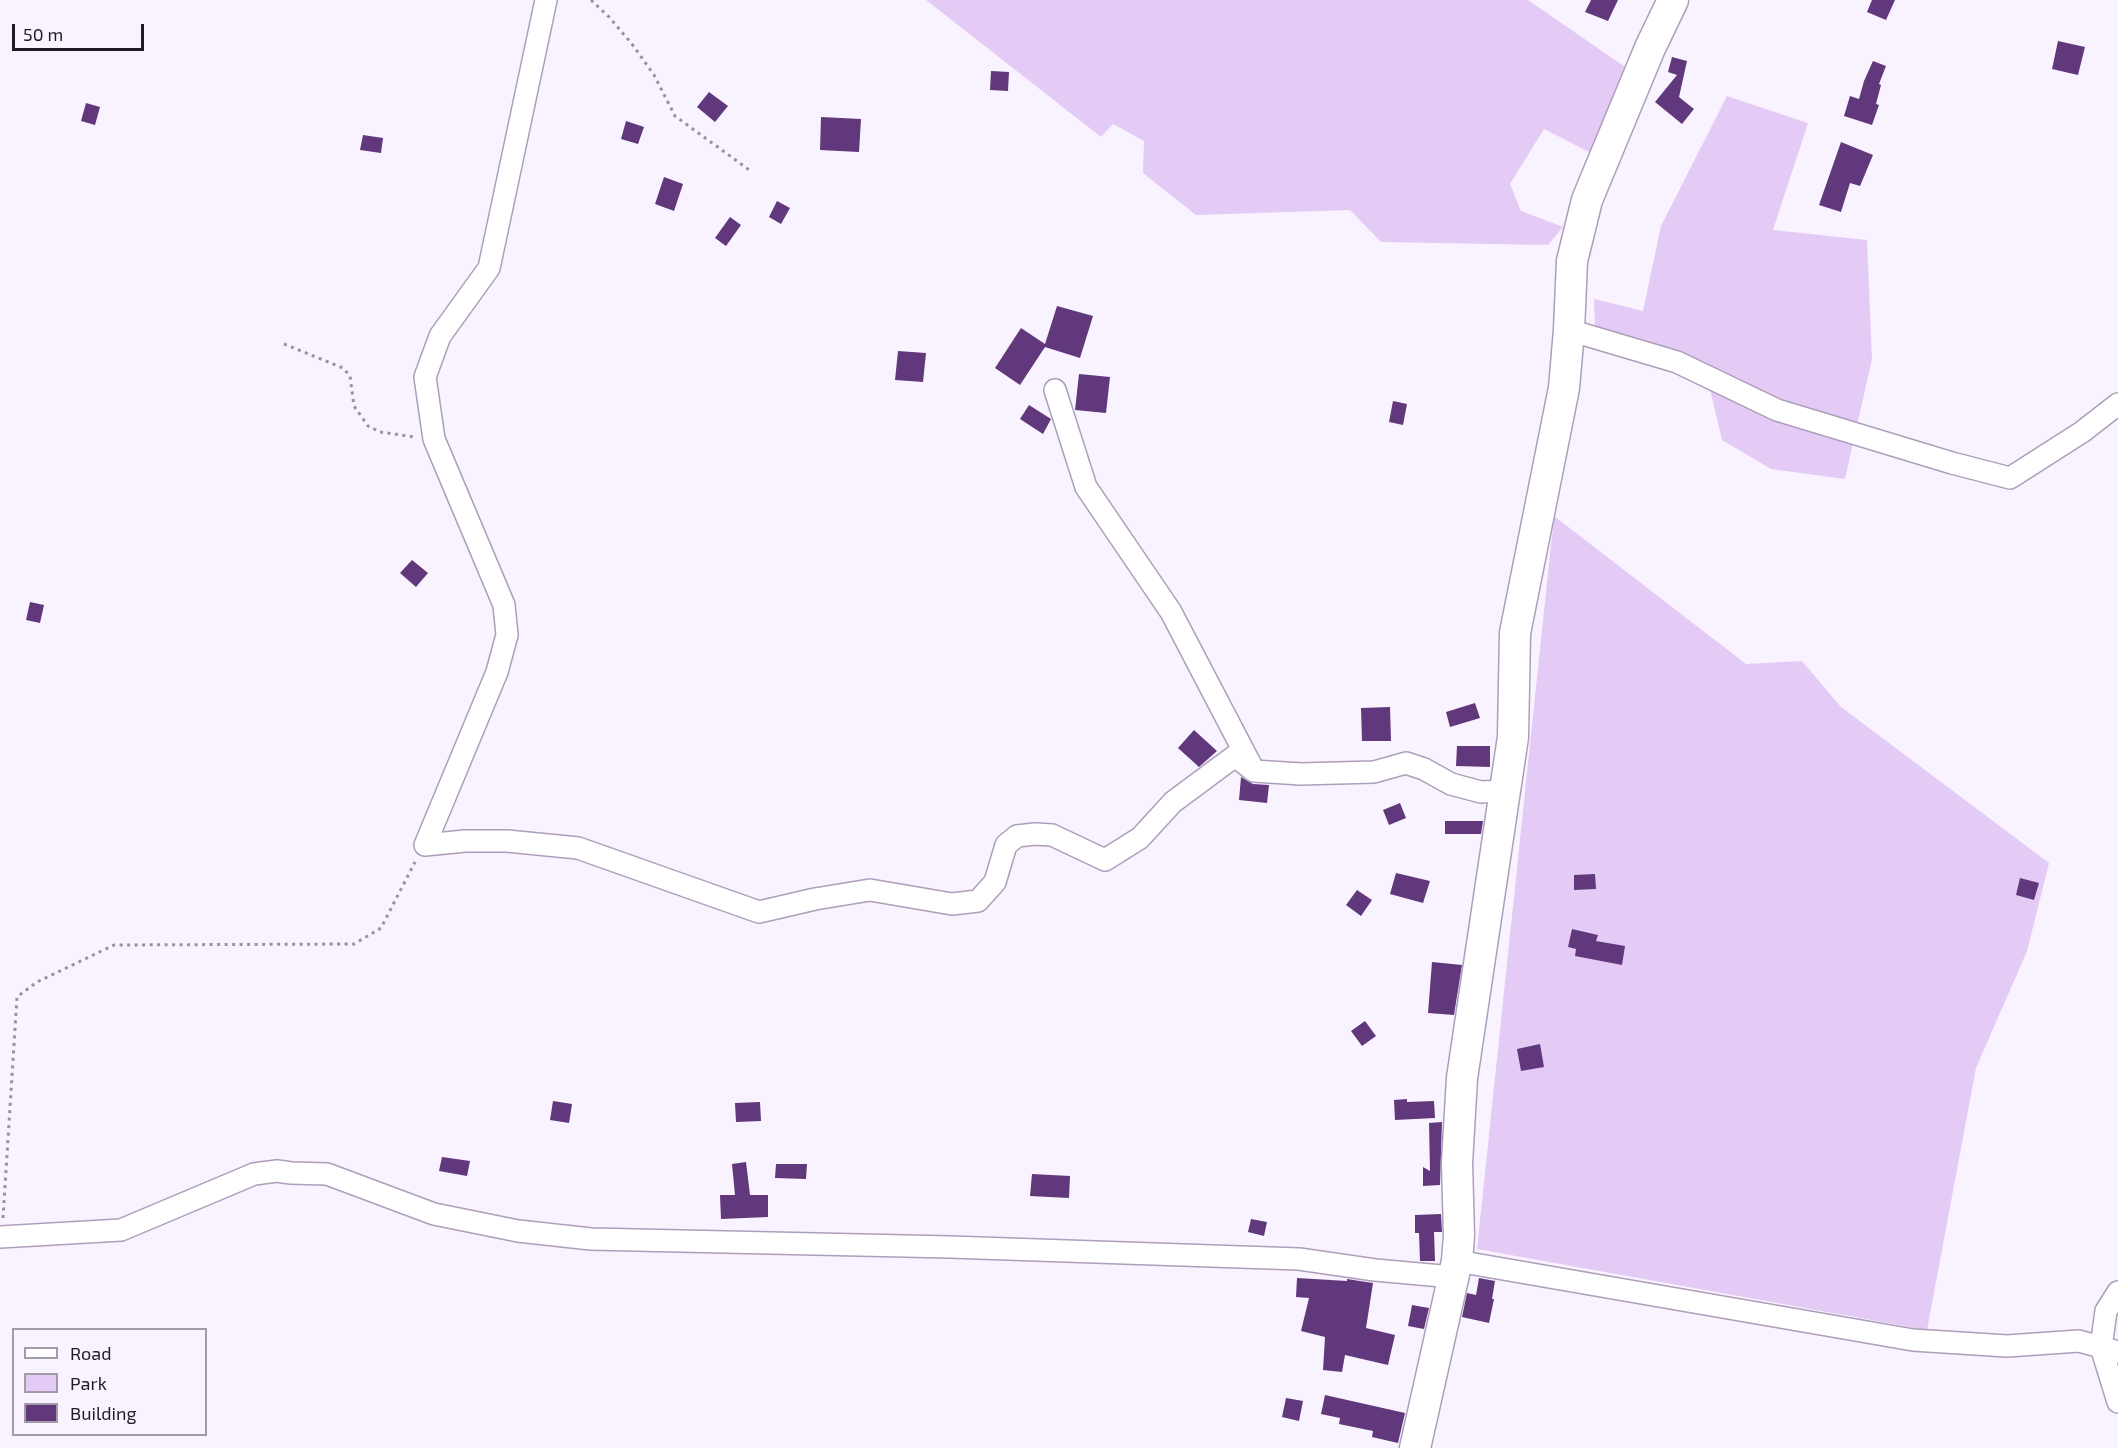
<!DOCTYPE html>
<style>
body{margin:0}
#map{position:relative;width:2118px;height:1448px;overflow:hidden;background:#f9f2ff;font-family:"Exo 2",sans-serif}
canvas{display:block}
.legend{position:absolute;left:12px;top:1328px;width:195px;height:108px;box-sizing:border-box;background:#f9f2ff;border:2px solid #a39ca8;margin:0;padding:8px 10px;list-style:none;font-size:18px;color:#211b26}
.legend li{display:flex;align-items:center;gap:12px;height:30px}
.legend b{width:30px;border:2px solid #a39ca8}
.scale{position:absolute;left:12px;top:24px;width:132px;height:27px;box-sizing:border-box;border:3px solid #211b26;border-top:0;padding-left:8px;font-size:18px;line-height:21px;white-space:nowrap;color:#211b26;-webkit-text-stroke:4px #f9f2ff;paint-order:stroke}
</style>
<div id="map">
<canvas width="2118" height="1448"></canvas>
<ul class="legend">
<li><b style="height:8px;background:#fff"></b>Road</li>
<li><b style="height:16px;background:#e3cbf6"></b>Park</li>
<li><b style="height:16px;background:#60387b"></b>Building</li>
</ul>
<div class="scale">50 m</div>
</div>
<script>
const g = document.querySelector('canvas').getContext('2d');
g.lineJoin = 'round';
function fill(path, color) {
  g.fillStyle = color;
  g.fill(path, 'evenodd');
}
function toPath(rows) {
  const path = new Path2D();
  for (const r of rows) {
    path.moveTo(r[0], r[1]);
    for (let i = 2; i < r.length; i += 2) path.lineTo(r[i], r[i + 1]);
  }
  return path;
}
function trace(path, color, width, dash) {
  g.strokeStyle = color;
  g.lineWidth = width;
  g.lineCap = dash ? 'butt' : 'round';
  g.setLineDash(dash || []);
  g.stroke(path);
}
const green = toPath([
 [926,0,1528,0,1625,67,1595,155,1544,129,1510,184,1521,211,1563,227,1548,245,1381,242,1350,210,1196,215,1143,173,1144,141,1113,124,1101,137],
 [1727,96,1808,123,1773,230,1867,240,1872,359,1845,479,1771,469,1722,440,1705,368,1595,328,1594,299,1643,311,1661,226],
 [1554,516,1746,664,1802,661,1841,707,2049,863,2027,951,1976,1068,1927,1330,1477,1249]
]);
const building = toPath([
 [1591,0,1618,0,1608,21,1585,12],
 [1872,0,1895,0,1886,20,1867,12],
 [2058,41,2085,47,2078,75,2052,69],
 [1672,57,1687,61,1679,97,1694,109,1682,124,1655,102,1677,75,1668,72],
 [1873,61,1886,66,1879,84,1881,85,1876,104,1879,105,1872,125,1844,116,1850,96,1859,99,1864,81],
 [991,71,1009,72,1008,91,990,90],
 [709,92,728,106,715,122,697,107],
 [86,103,100,107,95,125,81,121],
 [821,117,861,119,859,152,820,150],
 [626,121,644,127,638,144,621,139],
 [363,135,383,138,381,153,360,150],
 [1841,142,1873,155,1860,186,1850,183,1841,212,1819,205],
 [664,177,683,184,674,211,655,204],
 [777,201,790,208,781,224,769,217],
 [730,217,741,225,726,246,715,238],
 [1057,306,1093,316,1080,358,1045,347,1020,385,995,368,1021,328,1045,344],
 [898,351,926,353,923,382,895,380],
 [1079,374,1110,377,1106,413,1075,410],
 [1393,401,1407,404,1403,425,1389,422],
 [1029,405,1051,419,1043,434,1020,419],
 [412,560,428,573,416,587,400,573],
 [30,602,44,605,40,623,26,620],
 [1475,703,1480,718,1450,727,1446,712],
 [1390,707,1391,741,1362,741,1361,708],
 [1194,730,1217,751,1199,767,1178,748],
 [1457,746,1490,746,1490,767,1456,766],
 [1241,777,1253,784,1269,785,1267,803,1239,800],
 [1400,803,1406,818,1389,825,1383,810],
 [1445,821,1483,821,1481,834,1445,834],
 [1396,873,1430,881,1423,903,1390,894],
 [1595,874,1596,889,1574,890,1574,875],
 [2020,878,2039,883,2034,900,2016,895],
 [1357,890,1372,900,1361,916,1346,905],
 [1572,929,1598,935,1596,941,1625,946,1622,965,1575,956,1576,949,1568,947],
 [1432,962,1462,965,1454,1015,1428,1013],
 [1365,1021,1376,1036,1362,1046,1351,1031],
 [1540,1044,1544,1067,1521,1071,1517,1049],
 [1407,1099,1407,1102,1434,1101,1435,1118,1395,1120,1394,1100],
 [553,1101,572,1104,569,1123,550,1120],
 [760,1102,761,1121,736,1122,735,1103],
 [1442,1122,1440,1185,1423,1186,1423,1167,1430,1171,1429,1123],
 [442,1157,470,1161,467,1176,439,1171],
 [746,1162,750,1195,768,1195,768,1217,721,1219,720,1195,735,1195,732,1164],
 [776,1164,807,1164,806,1179,775,1178],
 [1032,1174,1070,1176,1069,1198,1030,1196],
 [1441,1214,1442,1232,1434,1232,1435,1261,1420,1261,1419,1233,1415,1233,1415,1215],
 [1251,1219,1267,1222,1264,1236,1248,1232],
 [1297,1278,1347,1281,1347,1279,1373,1283,1366,1328,1395,1335,1388,1365,1345,1355,1342,1372,1323,1370,1325,1337,1301,1331,1309,1298,1296,1297],
 [1479,1278,1495,1281,1492,1299,1494,1299,1489,1323,1462,1317,1467,1293,1476,1295],
 [1412,1305,1429,1308,1424,1329,1408,1326],
 [1325,1395,1405,1413,1398,1443,1372,1437,1373,1431,1339,1424,1340,1418,1321,1414],
 [1286,1398,1303,1401,1299,1421,1282,1417]
]);
const path = toPath([
 [591,0,609,17,632,44,654,75,675,116,752,172],
 [284,344,343,368,350,376,354,406,368,426,380,432,415,437],
 [3,1218,17,997,37,982,114,945,354,944,381,928,415,862]
]);
const street = toPath([
 [546,0,489,268,440,336,425,377,434,439,504,605,507,635,497,672,425,845,465,841,507,841,578,848,759,912,815,899,870,890,952,904,978,901,995,882,1006,845,1017,836,1035,834,1052,835,1105,860,1140,838,1173,802,1235,756,1254,771,1301,774,1374,772,1406,763,1424,769,1451,784,1481,792,1504,791],
 [1569,330,1677,362,1777,410,1952,463,2010,478,2082,432,2118,404],
 [1055,390,1086,487,1171,612,1252,767],
 [0,1237,121,1230,254,1174,277,1171,291,1173,327,1174,434,1214,518,1231,591,1239,950,1247,1299,1259,1375,1270,1453,1277],
 [1457,1261,1913,1340,2007,1346,2079,1341,2118,1352],
 [2118,1292,2106,1311,2101,1347,2118,1402]
]);
const secondary = toPath([
 [1415,1448,1457,1261,1459,1236,1457,1163,1462,1078,1513,737,1515,633,1564,388,1569,330,1572,261,1587,200,1650,48,1673,0]
]);
fill(green, '#e3cbf6');
fill(building, '#60387b');
trace(street, '#ad9eba', 24);
trace(secondary, '#ad9eba', 33);
trace(path, '#98929e', 3, [3, 4.5]);
trace(street, '#fff', 21);
trace(secondary, '#fff', 30);
</script>
